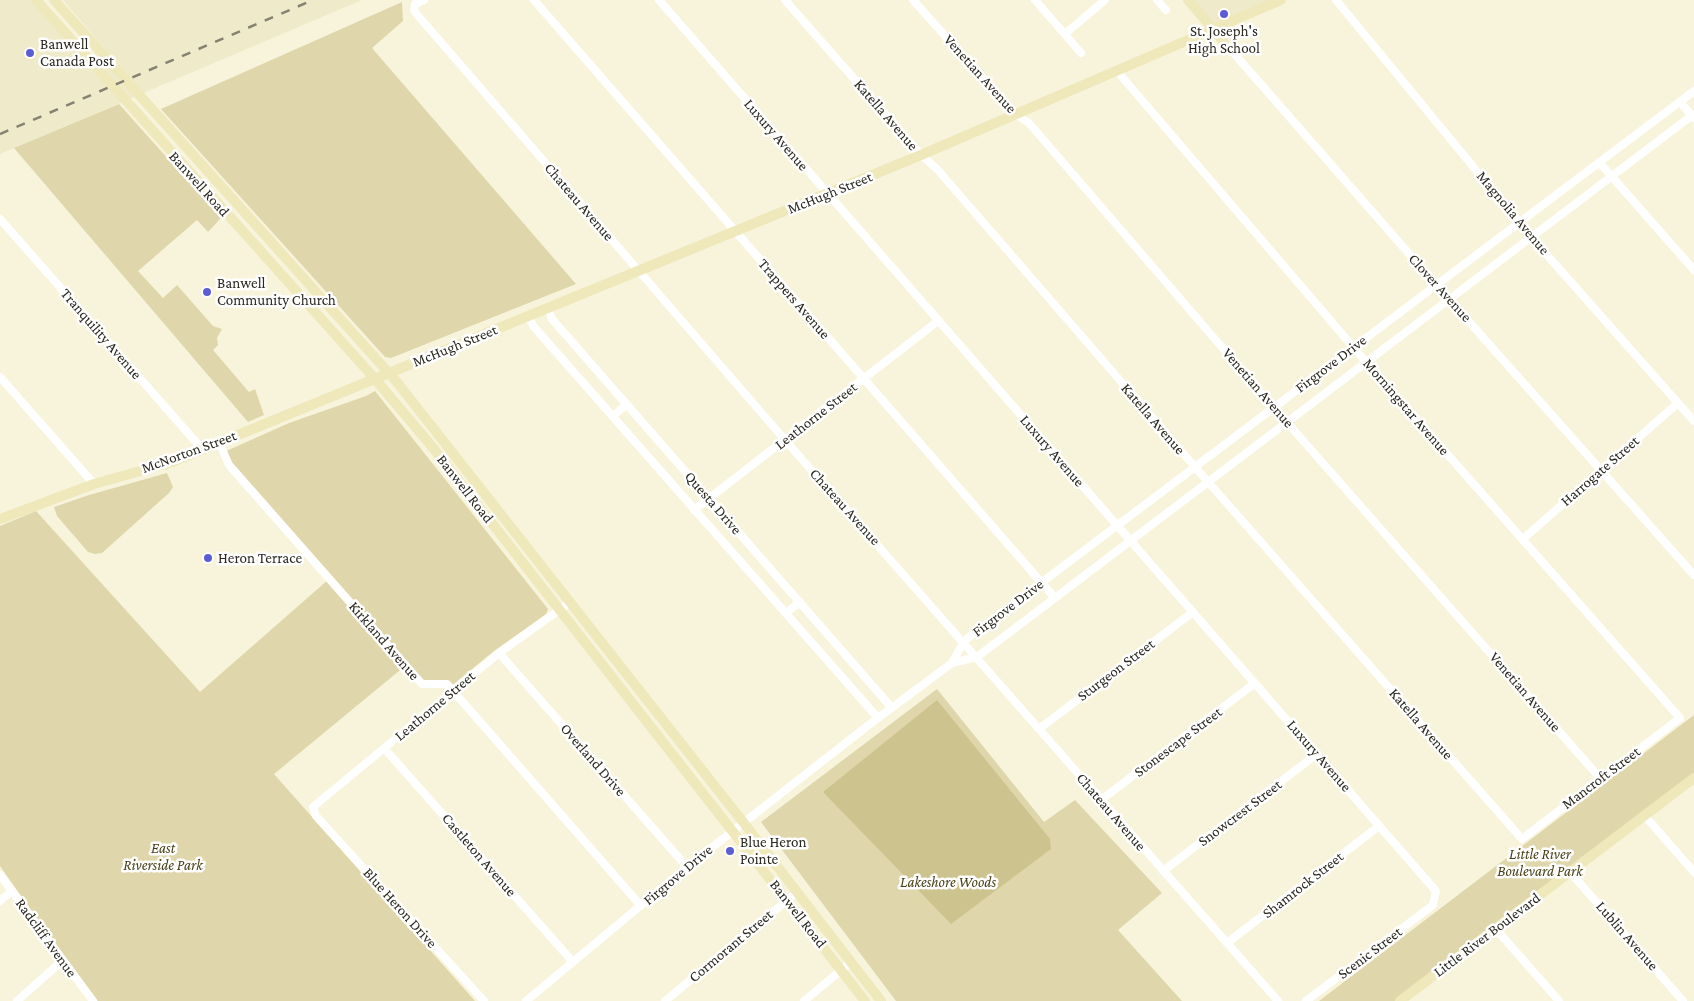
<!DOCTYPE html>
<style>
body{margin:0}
canvas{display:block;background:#f8f3db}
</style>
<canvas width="1694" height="1001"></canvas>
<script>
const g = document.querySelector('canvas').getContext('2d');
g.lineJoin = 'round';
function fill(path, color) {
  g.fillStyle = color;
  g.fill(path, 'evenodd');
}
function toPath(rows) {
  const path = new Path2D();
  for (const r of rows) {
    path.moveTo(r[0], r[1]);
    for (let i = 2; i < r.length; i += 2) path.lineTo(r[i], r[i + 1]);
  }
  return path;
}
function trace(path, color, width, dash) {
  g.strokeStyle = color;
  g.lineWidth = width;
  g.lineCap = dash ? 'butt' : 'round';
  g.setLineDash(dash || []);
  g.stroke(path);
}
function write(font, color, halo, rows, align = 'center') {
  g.font = font + ' "Crimson Pro",serif';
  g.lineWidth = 5;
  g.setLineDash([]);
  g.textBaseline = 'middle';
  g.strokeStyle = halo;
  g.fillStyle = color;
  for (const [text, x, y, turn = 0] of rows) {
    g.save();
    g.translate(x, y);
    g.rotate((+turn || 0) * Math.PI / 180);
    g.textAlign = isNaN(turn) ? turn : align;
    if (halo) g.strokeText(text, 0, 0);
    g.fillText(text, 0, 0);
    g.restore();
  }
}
const built = toPath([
 [0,0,31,0,94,71,116,62,63,0,362,0,0,154],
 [1188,0,1281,0,1213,29]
]);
const green = toPath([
 [402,2,403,21,372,48,576,284,391,358,385,357,161,109],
 [119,104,221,218,208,232,197,220,138,271,163,298,177,285,213,326,222,329,217,338,218,345,213,350,249,392,255,389,264,415,248,422,14,148],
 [375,391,548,609,546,614,494,651,450,687,422,684,405,666,274,774,475,1001,98,1001,86,988,0,866,0,526,36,511,200,692,329,579,222,453,289,423,366,396],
 [167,473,173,487,169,493,102,553,95,554,88,552,57,516,54,507,89,495],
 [937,689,1044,822,1075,800,1162,893,1118,930,1182,1001,896,1001,761,822],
 [1694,715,1694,778,1400,1001,1319,1001]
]);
const forest = toPath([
 [937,700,1050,839,1051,849,951,924,823,792]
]);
const street = toPath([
 [424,0,415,4,414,11,785,440,1278,1001],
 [534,0,1054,597],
 [659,0,1436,891,1433,905,1306,1001],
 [785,0,921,155,937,169,1195,467,1522,839,1680,718,1366,362,1117,71],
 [913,0,1015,114,1029,123,1269,402,1600,778],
 [1035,0,1081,53],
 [1157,0,1166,10],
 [1336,0,1531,237,1694,421],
 [1065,34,1105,0],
 [1224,42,1432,280,1694,575],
 [1680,102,1694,118],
 [1599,162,1694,270],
 [0,219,202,449],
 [548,308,552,319,892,708],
 [528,316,534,327,878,718],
 [0,377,94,484],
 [613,416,626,405],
 [219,442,229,465,422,684,447,684,641,906],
 [694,510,938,321],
 [1523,539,1678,403],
 [786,613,800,602],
 [499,653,687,867],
 [952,663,964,641,1694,91],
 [1039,729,1193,612],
 [384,748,573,962],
 [1101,800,1255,683],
 [1644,815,1694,872],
 [1163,871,1317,754],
 [1570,872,1683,1001],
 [0,875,93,1001],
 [0,901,12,891],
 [1495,928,1559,1001],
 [1227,943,1379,826],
 [17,1001,62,961],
 [484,1001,316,816,313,807,499,653,569,603],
 [526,1001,687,867,870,724,952,663,977,657,1694,114],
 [665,1001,797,892],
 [804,1001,851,962]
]);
const secondary = toPath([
 [36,0,375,379,434,449,865,1001],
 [54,0,396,381,743,822,881,1001],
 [1188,0,1224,42],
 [0,519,94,484,172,462,921,155,1281,0],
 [1400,1001,1694,778]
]);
const rail = toPath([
 [0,134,313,0]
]);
const markers = [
 [1224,14,5,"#5c5cd4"],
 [30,53,5,"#5c5cd4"],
 [207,292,5,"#5c5cd4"],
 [208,558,5,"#5c5cd4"],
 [730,851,5,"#5c5cd4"]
];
const poiNames = [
 ["St. Joseph's",1224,31,"center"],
 ["High School",1224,48,"center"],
 ["Banwell",40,44],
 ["Canada Post",40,61],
 ["Banwell",217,283],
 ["Community Church",217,300],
 ["Heron Terrace",218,558],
 ["Blue Heron",740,842],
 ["Pointe",740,859]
];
const streetNames = [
 ["Venetian Avenue",980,74,48],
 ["Katella Avenue",886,115,49],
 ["Luxury Avenue",776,135,49],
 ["Banwell Road",199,184,48],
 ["McHugh Street",830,193,-22],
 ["Chateau Avenue",579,202,49],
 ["Magnolia Avenue",1513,213,50],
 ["Clover Avenue",1440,288,48],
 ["Trappers Avenue",794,299,49],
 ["Tranquility Avenue",101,334,49],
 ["McHugh Street",455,346,-22],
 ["Firgrove Drive",1331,364,-37],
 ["Venetian Avenue",1258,388,49],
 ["Morningstar Avenue",1406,407,49],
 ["Leathorne Street",816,416,-38],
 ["Katella Avenue",1153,419,49],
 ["Luxury Avenue",1052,451,49],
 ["McNorton Street",189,452,-20],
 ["Harrogate Street",1600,471,-41],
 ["Banwell Road",465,489,52],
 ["Questa Drive",713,503,49],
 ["Chateau Avenue",845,507,48],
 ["Firgrove Drive",1008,608,-37],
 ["Kirkland Avenue",384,641,49],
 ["Sturgeon Street",1116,670,-37],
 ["Venetian Avenue",1525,692,49],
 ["Leathorne Street",435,706,-40],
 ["Katella Avenue",1421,724,49],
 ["Stonescape Street",1178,742,-37],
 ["Luxury Avenue",1319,756,49],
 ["Overland Drive",593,760,49],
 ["Mancroft Street",1601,778,-37],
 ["Chateau Avenue",1111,812,49],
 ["Snowcrest Street",1240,813,-37],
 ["Castleton Avenue",479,855,49],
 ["Firgrove Drive",678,875,-40],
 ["Shamrock Street",1303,885,-38],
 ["Blue Heron Drive",400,908,48],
 ["Banwell Road",798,914,52],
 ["Little River Boulevard",1487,935,-37],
 ["Lublin Avenue",1627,936,49],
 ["Radcliff Avenue",46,938,54],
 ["Cormorant Street",731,946,-40],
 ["Scenic Street",1370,953,-37]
];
const parkNames = [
 ["East",163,848],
 ["Riverside Park",163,865],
 ["Little River",1540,854],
 ["Boulevard Park",1540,871],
 ["Lakeshore Woods",948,882]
];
fill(built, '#efeaca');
fill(green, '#dfd7ab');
fill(forest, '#cdc38e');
trace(street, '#fff', 8);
trace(secondary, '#efe8bb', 10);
trace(rail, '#858272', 2.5, [9, 9]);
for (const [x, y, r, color] of markers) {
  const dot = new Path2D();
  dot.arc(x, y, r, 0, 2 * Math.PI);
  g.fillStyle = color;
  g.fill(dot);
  trace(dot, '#fff', 2);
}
write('15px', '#29271e', '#fff', poiNames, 'left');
write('15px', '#29271e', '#fff', streetNames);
write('italic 15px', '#463e14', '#fff', parkNames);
</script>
